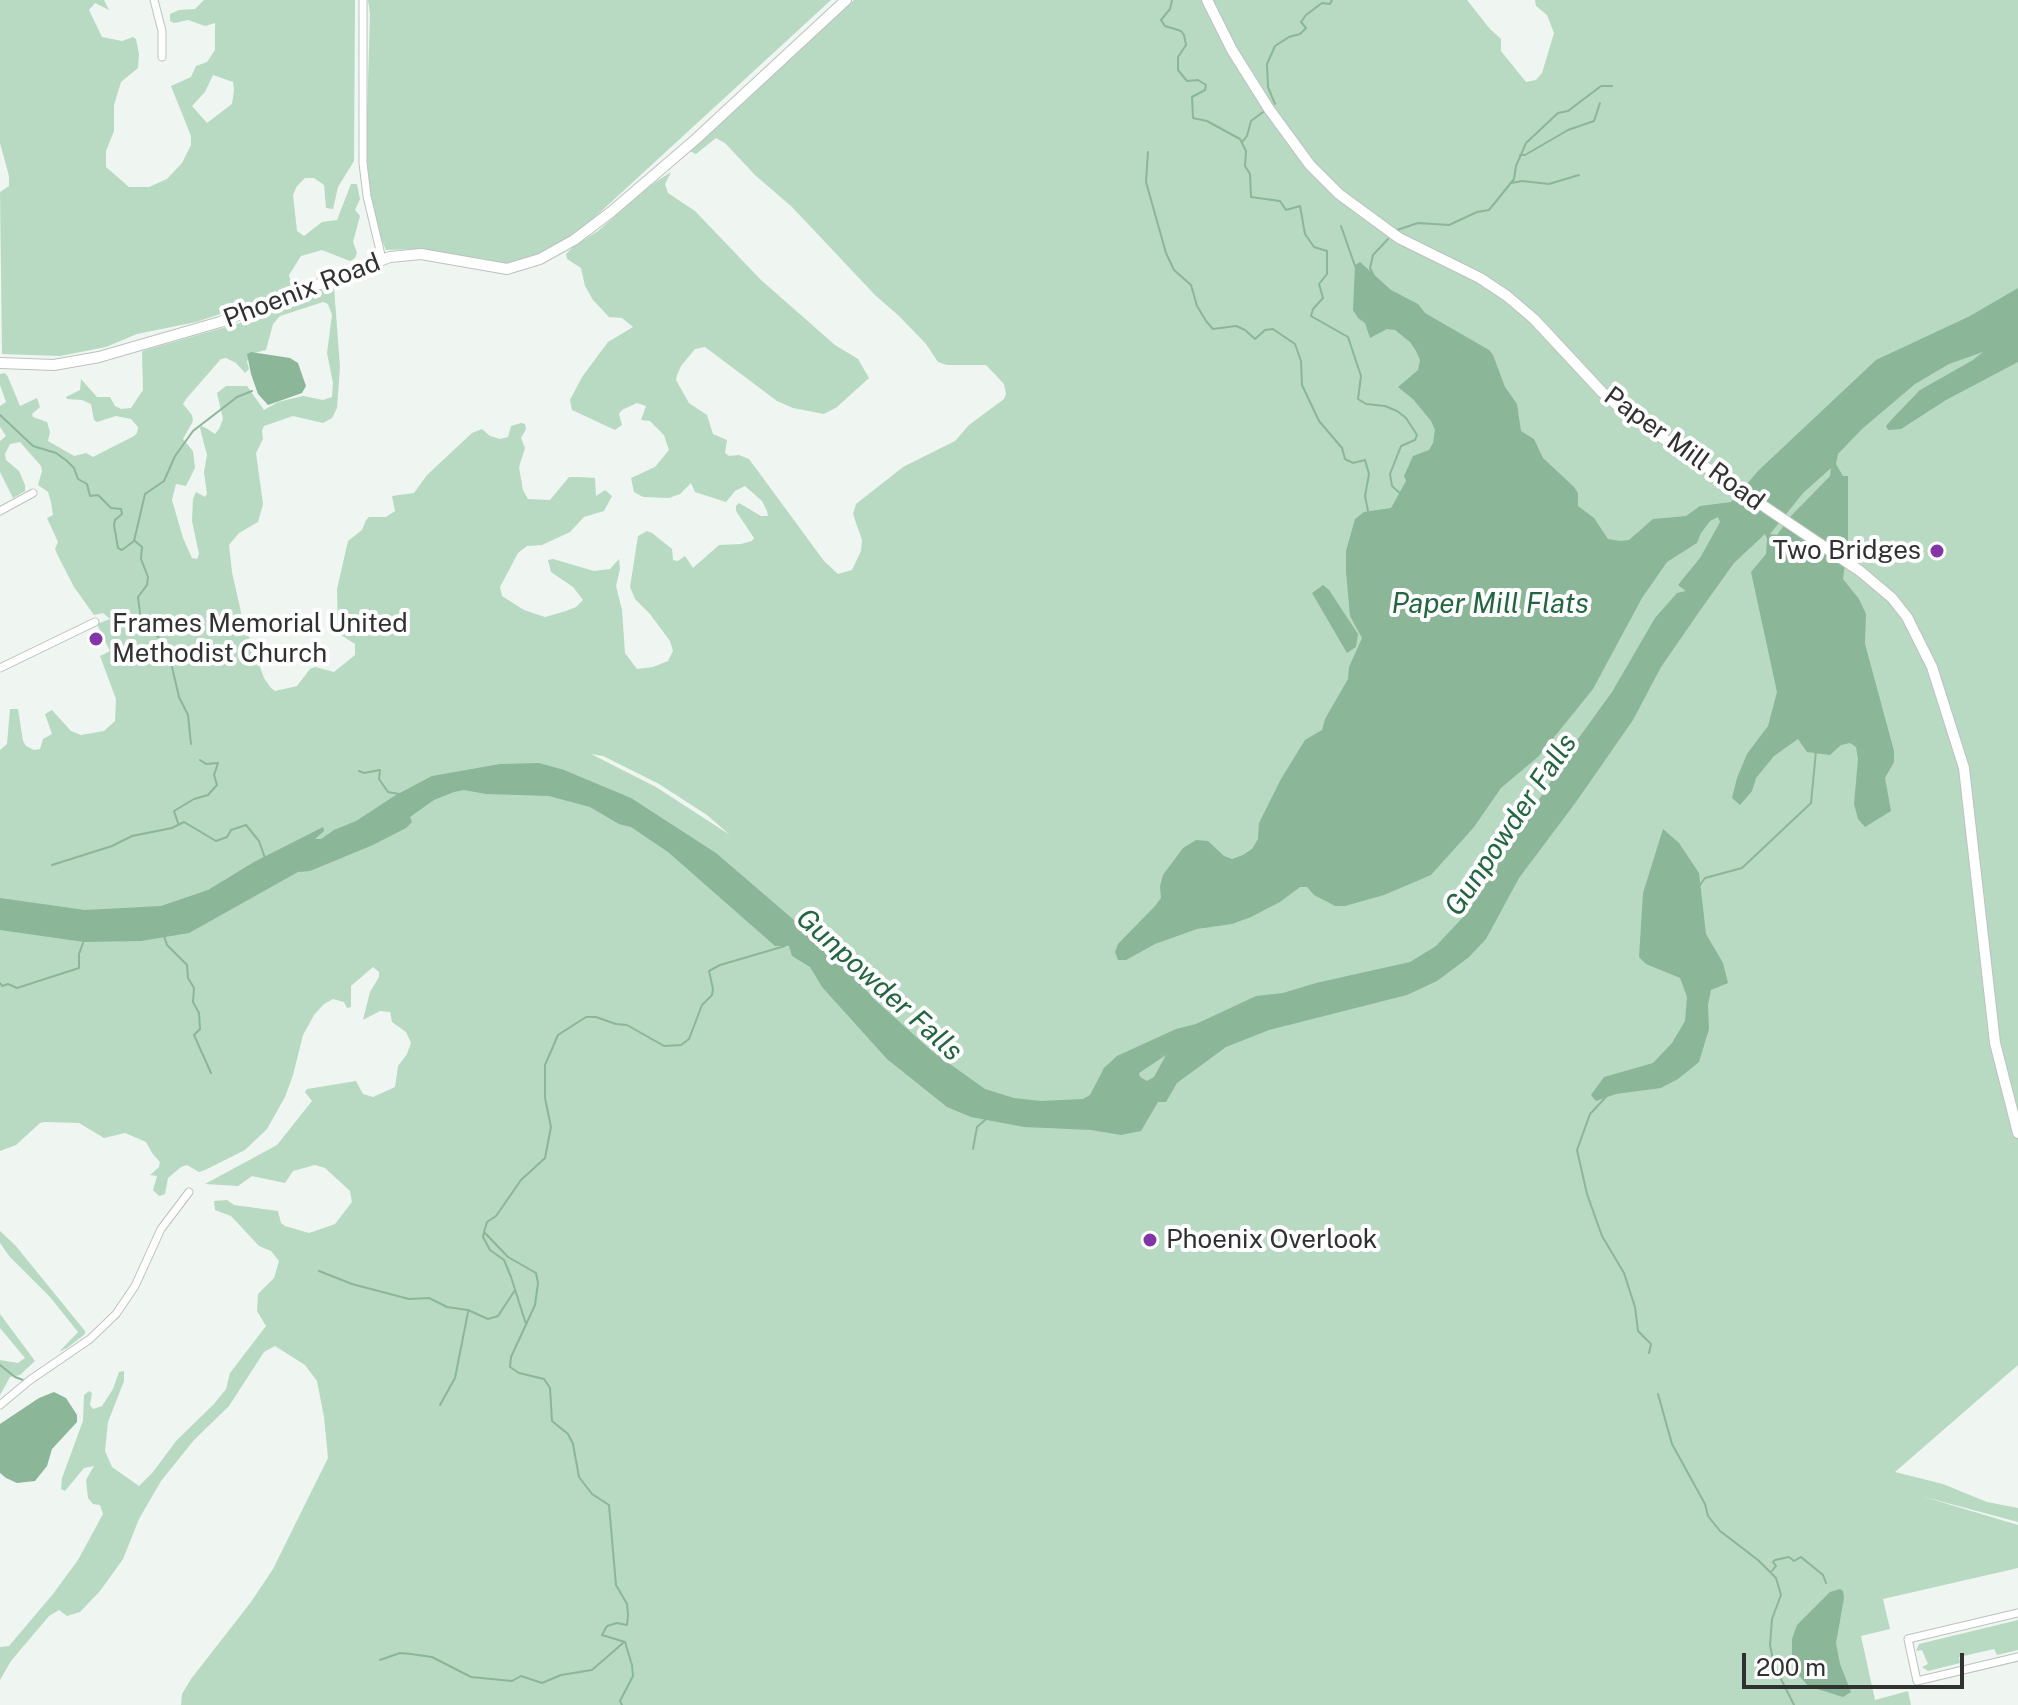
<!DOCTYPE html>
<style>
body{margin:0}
#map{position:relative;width:2018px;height:1705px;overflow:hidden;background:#eff5f1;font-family:"Public Sans",sans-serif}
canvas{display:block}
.scale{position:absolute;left:1742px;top:1653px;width:222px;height:36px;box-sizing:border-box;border:4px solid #2f3230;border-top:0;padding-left:10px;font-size:24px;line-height:28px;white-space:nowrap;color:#2f3230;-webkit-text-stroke:6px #fff;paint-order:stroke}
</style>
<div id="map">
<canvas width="2018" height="1705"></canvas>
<div class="scale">200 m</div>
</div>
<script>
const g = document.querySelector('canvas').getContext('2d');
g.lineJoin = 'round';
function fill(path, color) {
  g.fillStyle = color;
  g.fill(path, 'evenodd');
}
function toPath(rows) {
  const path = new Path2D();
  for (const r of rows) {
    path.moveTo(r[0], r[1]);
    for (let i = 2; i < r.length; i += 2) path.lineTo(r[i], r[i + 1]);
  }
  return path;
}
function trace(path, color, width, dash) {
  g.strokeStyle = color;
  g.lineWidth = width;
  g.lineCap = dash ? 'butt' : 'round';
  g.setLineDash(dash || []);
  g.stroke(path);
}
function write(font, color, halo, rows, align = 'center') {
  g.font = font + ' "Public Sans",sans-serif';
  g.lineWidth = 8;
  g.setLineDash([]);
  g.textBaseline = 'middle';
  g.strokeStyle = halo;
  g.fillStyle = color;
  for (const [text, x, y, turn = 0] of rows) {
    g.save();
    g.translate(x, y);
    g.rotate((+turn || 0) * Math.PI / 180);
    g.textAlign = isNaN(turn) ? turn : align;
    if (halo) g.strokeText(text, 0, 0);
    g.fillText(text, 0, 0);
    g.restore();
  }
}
const green = toPath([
 [0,0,104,0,109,10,95,3,89,10,102,37,122,41,133,37,136,39,139,54,138,68,121,82,114,105,114,131,106,151,106,167,129,187,149,187,167,179,182,163,191,145,191,136,171,86,191,77,196,66,207,62,215,50,215,23,205,26,188,20,174,23,170,21,170,14,179,10,195,9,204,0,355,0,354,161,338,187,333,209,326,208,324,185,314,178,305,178,297,186,293,195,297,231,304,236,322,222,337,220,351,184,357,184,360,199,355,210,360,216,353,242,357,253,355,258,350,261,322,250,301,256,289,275,292,287,290,291,196,322,137,334,106,347,60,356,2,354,0,192,9,186,9,176,0,143],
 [213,75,233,82,234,90,232,104,207,123,192,106,205,92],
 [368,0,831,0,583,228,539,256,515,264,496,264,421,249,386,250,381,239,371,197,366,152,370,14],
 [854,0,1467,0,1490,29,1501,39,1501,51,1526,82,1536,80,1542,73,1554,33,1547,15,1536,6,1535,0,2018,0,2018,1365,1895,1472,1943,1484,1987,1502,2018,1508,2018,1522,1921,1496,2018,1525,2018,1568,1883,1599,1890,1629,1861,1636,1875,1700,1908,1691,1911,1705,181,1705,182,1694,191,1679,251,1602,273,1569,328,1458,324,1417,317,1381,305,1365,275,1346,264,1352,229,1406,194,1440,161,1481,139,1519,123,1559,100,1591,80,1612,67,1616,59,1610,49,1616,11,1661,0,1680,0,1647,9,1646,53,1594,78,1560,103,1514,100,1505,93,1504,88,1498,86,1480,94,1466,84,1468,65,1491,61,1489,62,1478,83,1421,84,1395,89,1391,92,1393,90,1405,93,1409,102,1406,113,1389,119,1372,124,1371,124,1381,108,1422,105,1451,112,1467,139,1486,153,1472,176,1441,214,1404,226,1389,230,1373,266,1326,257,1311,258,1294,274,1278,279,1261,271,1251,259,1246,231,1216,215,1210,214,1201,227,1200,234,1205,278,1211,281,1223,285,1226,309,1233,335,1224,352,1202,350,1191,325,1168,315,1165,293,1171,285,1183,252,1176,238,1186,205,1184,277,1145,312,1101,305,1092,307,1089,356,1081,363,1094,373,1097,395,1087,398,1066,407,1054,411,1043,406,1032,392,1022,390,1012,380,1011,363,1020,370,992,379,977,379,972,373,967,351,986,351,1007,347,1008,344,1002,333,999,324,1004,314,1015,303,1035,293,1075,285,1097,267,1129,245,1150,205,1170,199,1172,187,1165,181,1167,168,1178,165,1194,159,1196,153,1190,157,1176,150,1175,159,1167,160,1162,152,1153,146,1142,125,1133,104,1138,79,1123,45,1122,40,1123,16,1145,0,1151,0,750,7,744,10,709,18,709,23,741,26,746,34,750,40,749,43,739,52,734,45,714,52,710,71,731,81,735,104,731,115,721,116,699,100,656,110,651,97,624,110,619,103,613,94,615,74,587,57,554,55,549,58,542,47,518,53,515,51,502,48,492,38,485,42,471,41,466,20,442,10,444,5,454,6,460,19,471,25,485,25,491,13,498,0,472,0,441,6,436,0,427,0,406,6,402,0,385,0,374,5,373,8,377,20,406,37,398,40,407,32,414,33,417,47,422,50,432,48,441,74,456,86,453,93,457,134,436,137,433,138,427,131,419,116,416,97,422,94,420,91,404,82,400,67,399,66,397,80,390,81,379,97,397,110,397,115,406,121,409,131,408,143,390,142,351,240,323,316,291,334,287,340,367,337,408,332,418,323,423,293,416,264,426,262,431,263,439,256,453,263,504,258,522,239,533,229,545,232,572,243,621,264,678,271,688,275,691,297,686,310,669,315,667,334,672,355,655,355,644,341,635,338,630,337,589,348,541,362,530,366,520,369,517,386,517,395,511,392,496,414,493,427,475,472,433,482,429,490,436,500,439,508,437,511,426,521,423,525,424,526,429,521,438,525,448,519,467,523,490,528,499,550,500,569,477,580,477,595,478,596,496,605,490,612,496,604,511,584,517,570,532,542,545,527,546,518,553,500,587,502,596,524,610,545,617,566,611,576,607,583,600,573,587,551,572,548,560,553,559,594,571,610,569,619,559,620,569,616,586,622,610,625,653,637,669,653,667,668,661,673,651,670,641,650,614,635,599,630,587,638,536,647,531,652,533,672,549,673,560,678,561,685,556,693,568,719,545,741,544,752,541,754,538,736,511,736,506,739,503,761,516,768,516,767,511,762,501,745,486,735,491,726,502,695,492,691,483,680,494,669,498,643,497,634,492,631,478,655,467,669,450,664,435,650,421,641,420,646,406,637,403,622,410,619,414,622,425,615,430,572,410,570,400,582,377,608,342,633,327,622,318,609,317,593,300,585,286,581,268,567,259,566,254,574,246,598,231,651,185,671,172,665,184,668,193,695,211,761,280,835,345,858,359,869,378,837,407,824,414,793,408,777,401,705,347,695,349,681,366,677,375,676,380,689,403,707,415,713,434,727,440,725,453,729,456,739,455,749,459,824,561,838,574,852,570,861,551,862,540,853,514,856,504,903,467,955,441,969,425,1004,399,1006,394,1004,384,986,365,947,365,938,362,926,344,899,316,875,295,792,207,755,175,725,143,716,138,696,154,690,151],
 [323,302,328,304,332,315,327,353,333,383,332,397,323,400,303,396,278,402,264,410,247,386,226,386,217,393,223,419,219,429,215,434,206,428,201,426,200,428,207,455,204,472,207,494,205,497,196,492,193,499,192,521,199,554,197,559,192,558,183,538,172,500,176,484,186,486,195,468,193,451,183,439,193,421,192,415,183,404,186,399,221,359,226,358,236,363,245,373,249,369,247,362,250,354,266,350,273,324,280,316],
 [591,754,603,756,659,784,707,815,730,835,656,787],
 [0,1231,15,1245,85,1331,85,1334,67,1348,59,1352,78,1332,50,1297,10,1257,0,1243],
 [0,1314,35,1361,20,1375,10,1377,0,1395,0,1360,18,1363,25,1358,0,1328],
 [2018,1620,2018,1650,1997,1655,1994,1649,1959,1657,1960,1663,1928,1671,1922,1667,1928,1664,1922,1650,1916,1651,1919,1644]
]);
const water = toPath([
 [1360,262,1391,290,1418,304,1425,313,1489,350,1493,355,1505,387,1517,404,1521,431,1534,439,1543,458,1574,487,1578,493,1578,506,1594,518,1608,539,1620,541,1629,540,1653,519,1686,516,1700,506,1731,502,1759,470,1876,360,1970,316,2018,288,2018,362,1946,400,1901,429,1888,430,1886,426,1893,418,1920,390,1973,360,1983,352,1949,364,1915,384,1862,429,1838,454,1836,464,1843,476,1848,476,1848,540,1843,579,1859,599,1866,614,1865,644,1894,751,1894,762,1885,778,1891,811,1865,827,1858,819,1854,804,1858,759,1856,747,1850,743,1841,745,1830,755,1807,752,1798,739,1774,756,1756,778,1752,791,1740,805,1732,798,1737,778,1747,754,1768,726,1777,692,1751,572,1766,554,1767,539,1765,534,1734,563,1699,612,1661,667,1633,720,1576,802,1519,878,1486,939,1469,957,1437,981,1407,995,1269,1030,1226,1047,1177,1083,1166,1102,1158,1102,1141,1131,1121,1135,1091,1130,1024,1127,971,1117,947,1107,887,1059,822,987,810,967,792,956,789,946,775,946,668,852,631,827,619,824,590,807,549,796,486,794,464,790,454,792,434,800,410,817,412,822,406,828,373,845,310,871,298,872,189,933,141,941,84,942,0,930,0,898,85,910,161,906,208,890,254,862,323,827,324,831,315,839,321,839,334,830,356,821,396,795,432,776,500,764,539,763,564,770,631,798,716,853,837,957,874,999,933,1052,985,1089,1014,1098,1041,1101,1083,1099,1090,1095,1104,1068,1117,1056,1176,1029,1196,1024,1256,996,1283,993,1316,983,1410,962,1436,946,1466,914,1575,743,1612,692,1655,618,1677,593,1686,591,1678,585,1700,558,1720,522,1718,517,1710,521,1701,533,1697,543,1667,562,1642,598,1593,689,1539,756,1501,788,1474,827,1431,875,1384,895,1345,906,1335,906,1314,895,1307,887,1300,887,1280,902,1251,917,1232,924,1197,929,1155,944,1126,960,1118,960,1115,952,1118,944,1155,906,1161,898,1160,886,1163,875,1183,848,1196,840,1208,841,1224,856,1232,859,1243,855,1252,849,1258,839,1259,823,1281,779,1305,740,1322,730,1325,719,1348,679,1349,667,1362,638,1350,616,1346,572,1346,551,1355,519,1364,512,1391,508,1406,481,1404,476,1413,456,1429,450,1433,443,1435,430,1431,421,1413,399,1398,387,1418,370,1420,360,1416,351,1410,342,1395,330,1387,329,1370,338,1365,323,1358,318,1353,310,1355,265],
 [1831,468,1830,476,1791,516,1777,535,1770,534,1803,493],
 [1166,1055,1154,1077,1147,1081,1140,1077,1139,1073],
 [251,352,290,358,298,363,306,386,302,393,268,405,258,394,251,374,247,354],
 [1323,585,1329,590,1358,634,1356,647,1347,653,1312,593],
 [1663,829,1679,843,1699,873,1706,934,1723,963,1728,983,1711,990,1708,1005,1709,1029,1699,1062,1678,1079,1661,1088,1616,1094,1596,1101,1591,1095,1604,1077,1653,1063,1672,1043,1685,1021,1687,997,1680,978,1646,964,1639,957,1643,893],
 [54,1392,66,1398,77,1415,77,1422,52,1449,47,1466,35,1481,17,1483,6,1478,0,1473,0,1424,39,1398],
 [1840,1589,1843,1591,1844,1598,1836,1643,1840,1664,1851,1692,1843,1697,1808,1686,1796,1672,1792,1657,1792,1639,1797,1625,1830,1592]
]);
const stream = toPath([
 [1172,0,1170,9,1161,20,1165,26,1181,31,1184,35,1186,45,1178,57,1178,70,1187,81,1198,80,1206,85,1205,90,1192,97,1193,118,1207,121,1240,139,1246,151,1245,166,1250,174,1251,197,1280,201,1286,210,1300,206,1305,234,1314,247,1327,251,1327,274,1319,284,1323,298,1313,309,1311,316,1348,337,1361,376,1358,399,1366,404,1385,406,1397,411,1406,418,1417,435,1415,440,1401,446,1390,474,1392,486,1402,495],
 [1275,104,1268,87,1267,64,1275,46,1289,37,1300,34,1306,28,1301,22,1306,15,1322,3,1330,4,1332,0],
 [1243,141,1247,136,1251,121,1263,112],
 [1148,152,1146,182,1166,253,1174,270,1191,285,1197,306,1206,321,1213,329,1236,326,1245,330,1255,339,1265,330,1273,329,1295,344,1301,361,1302,385,1319,421,1342,448,1345,459,1353,463,1365,460,1369,474,1365,496,1368,511],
 [1520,155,1525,155,1568,130,1594,121,1600,103],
 [1511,183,1522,181,1549,184,1579,175],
 [1341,226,1355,266],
 [1397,230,1418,223,1449,225,1477,212,1489,210,1514,179,1516,166,1526,143,1558,113,1568,111,1601,86,1612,86],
 [1374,276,1370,268,1373,255,1388,239],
 [0,415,33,446,56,453,67,461,74,468,78,479,87,484,90,496,98,495,111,508,121,509,122,514,115,520,114,525,118,548,122,550,134,541,145,494,164,481,175,456,193,431,237,397,252,391],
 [135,541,142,547,141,559,148,577,147,585,138,597,141,621,159,638,172,667,179,697,188,715,191,744],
 [359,771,364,773,380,770,379,779,388,792,399,794],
 [178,823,174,811,194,799,208,795,217,785,214,775,218,763,206,764,200,760],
 [52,865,112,846,132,836,172,828,184,822,216,841,227,837,231,830,246,825,259,841,265,858],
 [1700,885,1705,878,1742,868,1811,803,1816,751],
 [164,936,167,945,187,965,188,978,194,988,193,1002,199,1013,200,1029,194,1035,211,1073],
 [0,983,2,986,8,984,17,988,79,968,79,954,83,943],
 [1606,1097,1590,1114,1577,1150,1587,1194,1602,1236,1624,1273,1635,1307,1638,1331,1651,1344,1649,1353],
 [973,1149,977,1127,986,1119],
 [484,1232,483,1237,490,1250,504,1260,511,1277,526,1324],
 [319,1271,352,1284,409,1299,429,1298,447,1307,468,1310,488,1319,498,1316,515,1290],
 [0,1365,15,1377,23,1380],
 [1658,1394,1672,1444,1705,1504,1708,1516,1720,1531,1758,1560,1776,1578,1781,1595,1772,1619,1770,1645,1774,1665,1794,1705],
 [440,1405,455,1378,468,1312],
 [1772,1571,1776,1566,1773,1562,1775,1560,1789,1557,1794,1561,1801,1557,1823,1575,1826,1583],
 [380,1660,400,1653,411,1654,432,1657,471,1677,512,1681,521,1676,542,1683,561,1675,592,1670,623,1643],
 [622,1705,620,1701,633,1676,632,1665,625,1642,602,1635,607,1626,617,1623,627,1625,628,1615,627,1604,616,1585,609,1505,592,1494,579,1477,573,1444,568,1434,552,1421,550,1388,544,1379,519,1373,510,1367,511,1357,535,1305,538,1283,536,1273,508,1257,484,1232,487,1222,496,1216,521,1180,545,1158,551,1127,545,1098,545,1065,558,1035,586,1017,596,1017,616,1024,627,1025,664,1046,681,1045,689,1039,702,1005,712,995,713,989,709,971,720,965,785,946]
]);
const street = toPath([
 [154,0,162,31,162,57],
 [363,0,363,163,367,196,382,259],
 [0,511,33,493],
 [0,668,95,622],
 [0,1405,30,1380,90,1339,116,1314,135,1286,161,1229,189,1192],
 [2018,1613,1908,1639,1917,1681,2018,1657]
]);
const secondary = toPath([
 [1207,0,1232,50,1269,109,1310,165,1339,194,1399,238,1480,278,1507,296,1534,319,1602,392,1627,414,1860,571,1892,598,1907,617,1932,667,1964,768,1995,1043,2018,1133],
 [0,363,54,365,99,357,220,322,390,257,421,254,507,269,540,259,574,240,611,212,696,139,846,0]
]);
const markers = [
 [1937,551,8,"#8336a7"],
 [96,639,8,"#8336a7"],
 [1150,1240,8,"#8336a7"]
];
const streetNames = [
 ["Phoenix Road",302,291,-21],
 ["Paper Mill Road",1684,449,36]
];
const poiNames = [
 ["Two Bridges",1921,551,"right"],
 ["Frames Memorial United",112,624],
 ["Methodist Church",112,654],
 ["Phoenix Overlook",1166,1240]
];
const waterNames = [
 ["Paper Mill Flats",1490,604],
 ["Gunpowder Falls",1511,825,-56],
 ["Gunpowder Falls",879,985,42]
];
fill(green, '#b8dac2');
fill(water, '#8bb698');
trace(stream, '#8bb698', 2);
trace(street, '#bcc2be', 9);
trace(secondary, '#bcc2be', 12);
trace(street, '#fff', 7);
trace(secondary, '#fff', 10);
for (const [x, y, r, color] of markers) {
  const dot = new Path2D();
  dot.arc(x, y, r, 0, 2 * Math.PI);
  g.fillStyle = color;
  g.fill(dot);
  trace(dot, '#fff', 3);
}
write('26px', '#2f3230', '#fff', streetNames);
write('26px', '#2f3230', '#fff', poiNames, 'left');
write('italic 28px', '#22653f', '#fff', waterNames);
</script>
